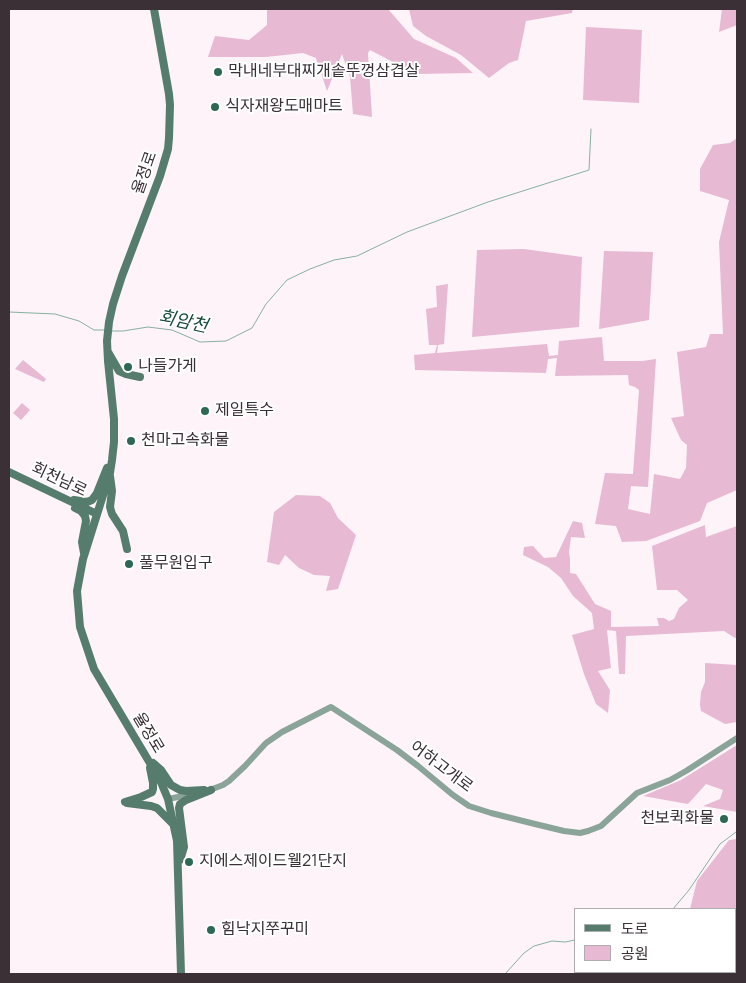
<!DOCTYPE html>
<meta charset="utf-8">
<style>
body{margin:0}
#map{position:relative;width:746px;height:983px;overflow:hidden;background:#fef3f9;font-family:Manrope,"Noto Sans KR",sans-serif}
canvas{display:block}
.frame{position:absolute;inset:0;border:10px solid #3a3036;pointer-events:none}
.legend{position:absolute;left:574px;top:908px;width:162px;height:65px;box-sizing:border-box;background:#fff;border:1px solid #b0acaf;margin:0;padding:6px 9px;list-style:none;font-size:15px;color:#3a3036}
.legend li{display:flex;align-items:center;gap:10px;height:25px}
.legend b{width:25px;border:1px solid #b0acaf}
</style>
<div id="map">
<canvas width="746" height="983"></canvas>
<div class="frame"></div>
<ul class="legend">
<li><b style="height:6px;background:#567c6d"></b>도로</li>
<li><b style="height:14px;background:#e7b9d3"></b>공원</li>
</ul>
</div>
<script>
const g = document.querySelector('canvas').getContext('2d');
g.lineJoin = 'round';
function fill(path, color) {
  g.fillStyle = color;
  g.fill(path, 'evenodd');
}
function toPath(rows) {
  const path = new Path2D();
  for (const r of rows) {
    path.moveTo(r[0], r[1]);
    for (let i = 2; i < r.length; i += 2) path.lineTo(r[i], r[i + 1]);
  }
  return path;
}
function trace(path, color, width, dash) {
  g.strokeStyle = color;
  g.lineWidth = width;
  g.lineCap = dash ? 'butt' : 'round';
  g.setLineDash(dash || []);
  g.stroke(path);
}
function write(font, color, halo, rows, align = 'center') {
  g.font = font + ' Manrope,"Noto Sans KR",sans-serif';
  g.lineWidth = 4;
  g.setLineDash([]);
  g.textBaseline = 'middle';
  g.strokeStyle = halo;
  g.fillStyle = color;
  for (const [text, x, y, turn = 0] of rows) {
    g.save();
    g.translate(x, y);
    g.rotate((+turn || 0) * Math.PI / 180);
    g.textAlign = isNaN(turn) ? turn : align;
    if (halo) g.strokeText(text, 0, 0);
    g.fillText(text, 0, 0);
    g.restore();
  }
}
const green = toPath([
 [267,9,388,9,414,39,456,58,473,73,416,74,370,50,368,53,372,117,353,114,350,77,342,54,327,91,316,58,303,53,266,57,208,57,215,36,249,40,267,25],
 [409,9,573,9,572,13,526,21,518,60,509,63,489,78,461,55,426,36,413,26],
 [722,9,737,9,737,25,719,32],
 [586,27,642,30,639,103,583,100],
 [737,138,737,490,707,503,700,521,646,541,622,542,616,526,595,524,605,473,633,474,639,390,635,387,629,385,628,375,555,376,557,358,548,359,546,373,415,370,414,355,435,353,437,345,429,345,426,309,437,307,436,286,448,284,444,344,438,345,437,353,547,344,549,356,558,355,559,341,602,337,604,361,642,361,656,359,648,487,631,486,628,509,650,514,654,474,680,479,686,468,687,445,681,440,671,418,684,416,677,352,706,347,710,334,723,334,719,242,729,200,700,191,700,169,713,145,730,143],
 [524,249,582,257,579,327,472,337,477,250],
 [604,251,653,252,649,320,599,329],
 [23,360,46,379,44,382,15,369],
 [22,403,30,410,21,420,13,413],
 [296,495,320,496,330,503,338,518,356,535,338,589,326,591,330,576,314,575,299,568,285,555,279,565,267,562,274,512],
 [573,521,582,523,585,538,571,537,569,552,570,559,570,573,576,574,595,604,611,611,611,627,659,626,657,618,664,618,669,621,674,619,679,608,688,600,677,590,657,590,652,546,705,525,706,537,737,526,737,637,735,638,724,631,626,636,625,674,619,674,616,631,607,630,611,668,598,671,610,690,608,713,596,704,584,674,572,635,594,629,592,613,573,596,561,578,548,567,523,555,524,547,533,546,544,558,556,557],
 [705,663,737,665,737,722,725,724,701,711,700,705,701,692,705,682],
 [737,745,737,812,703,806,720,799,723,790,706,784,688,804,643,796,681,780],
 [737,839,737,974,653,974,655,972,735,972,735,909,690,909,697,881,729,840]
]);
const stream = toPath([
 [9,312,55,314,79,321,94,330,105,330],
 [111,331,123,331,148,327,172,330,200,342,226,341,252,328,266,304,287,280,310,269,334,260,357,256,407,232,488,202,589,170,591,129],
 [673,909,689,890,720,844,736,832],
 [505,974,524,953,534,946,552,941,565,942,575,940]
]);
const tertiary = toPath([
 [207,791,223,785,229,781,245,766,266,743,282,732,331,707,397,750,418,766,453,795,469,806,491,813,535,824,564,831,580,833,588,831,601,826,637,793,670,780,686,771,737,738],
 [168,799,193,794]
]);
const secondary = toPath([
 [154,9,169,94,170,105,169,138,168,149,160,176,122,276,113,304,109,322,107,341,108,361,114,419,114,442,112,460,110,473,83,559,77,591,80,627,94,669,160,780,168,799,177,841,181,974],
 [108,352,119,371,126,374,140,377],
 [9,472,97,514],
 [110,476,112,491,110,507,112,514,123,531,127,549],
 [74,500,87,502,92,500,97,493,107,468],
 [75,508,81,511,85,516,86,521,82,542,84,553],
 [153,763,161,770,171,785,180,790,186,791,204,790],
 [125,802,141,797,152,792,153,789,153,783,150,768],
 [127,803,151,806,157,808,173,824],
 [180,860,184,847,179,808,180,804,186,800,211,790]
]);
const markers = [
 [218,72,5,"#2c6853"],
 [215,107,5,"#2c6853"],
 [128,367,5,"#2c6853"],
 [205,411,5,"#2c6853"],
 [131,441,5,"#2c6853"],
 [129,564,5,"#2c6853"],
 [724,819,5,"#2c6853"],
 [189,862,5,"#2c6853"],
 [211,930,5,"#2c6853"]
];
const poiNames = [
 ["막내네부대찌개솥뚜껑삼겹살",228,72],
 ["식자재왕도매마트",225,107],
 ["나들가게",138,367],
 ["제일특수",215,411],
 ["천마고속화물",141,441],
 ["풀무원입구",139,564],
 ["천보퀵화물",714,819,"right"],
 ["지에스제이드웰21단지",199,862],
 ["힘낙지쭈꾸미",221,930]
];
const streetNames = [
 ["율정로",145,173,-71],
 ["회천남로",59,480,25],
 ["율정로",148,733,59],
 ["어하고개로",441,767,37]
];
const waterNames = [
 ["회암천",183,322,12]
];
fill(green, '#e7b9d3');
trace(stream, '#87af9f', 1);
trace(tertiary, '#8ba499', 6);
trace(secondary, '#567c6d', 8);
for (const [x, y, r, color] of markers) {
  const dot = new Path2D();
  dot.arc(x, y, r, 0, 2 * Math.PI);
  g.fillStyle = color;
  g.fill(dot);
  trace(dot, '#fff', 2);
}
write('16px', '#3a3036', '#fff', poiNames, 'left');
write('16px', '#3a3036', '#fff', streetNames);
write('italic 18px', '#1a4b3b', '#fff', waterNames);
</script>
